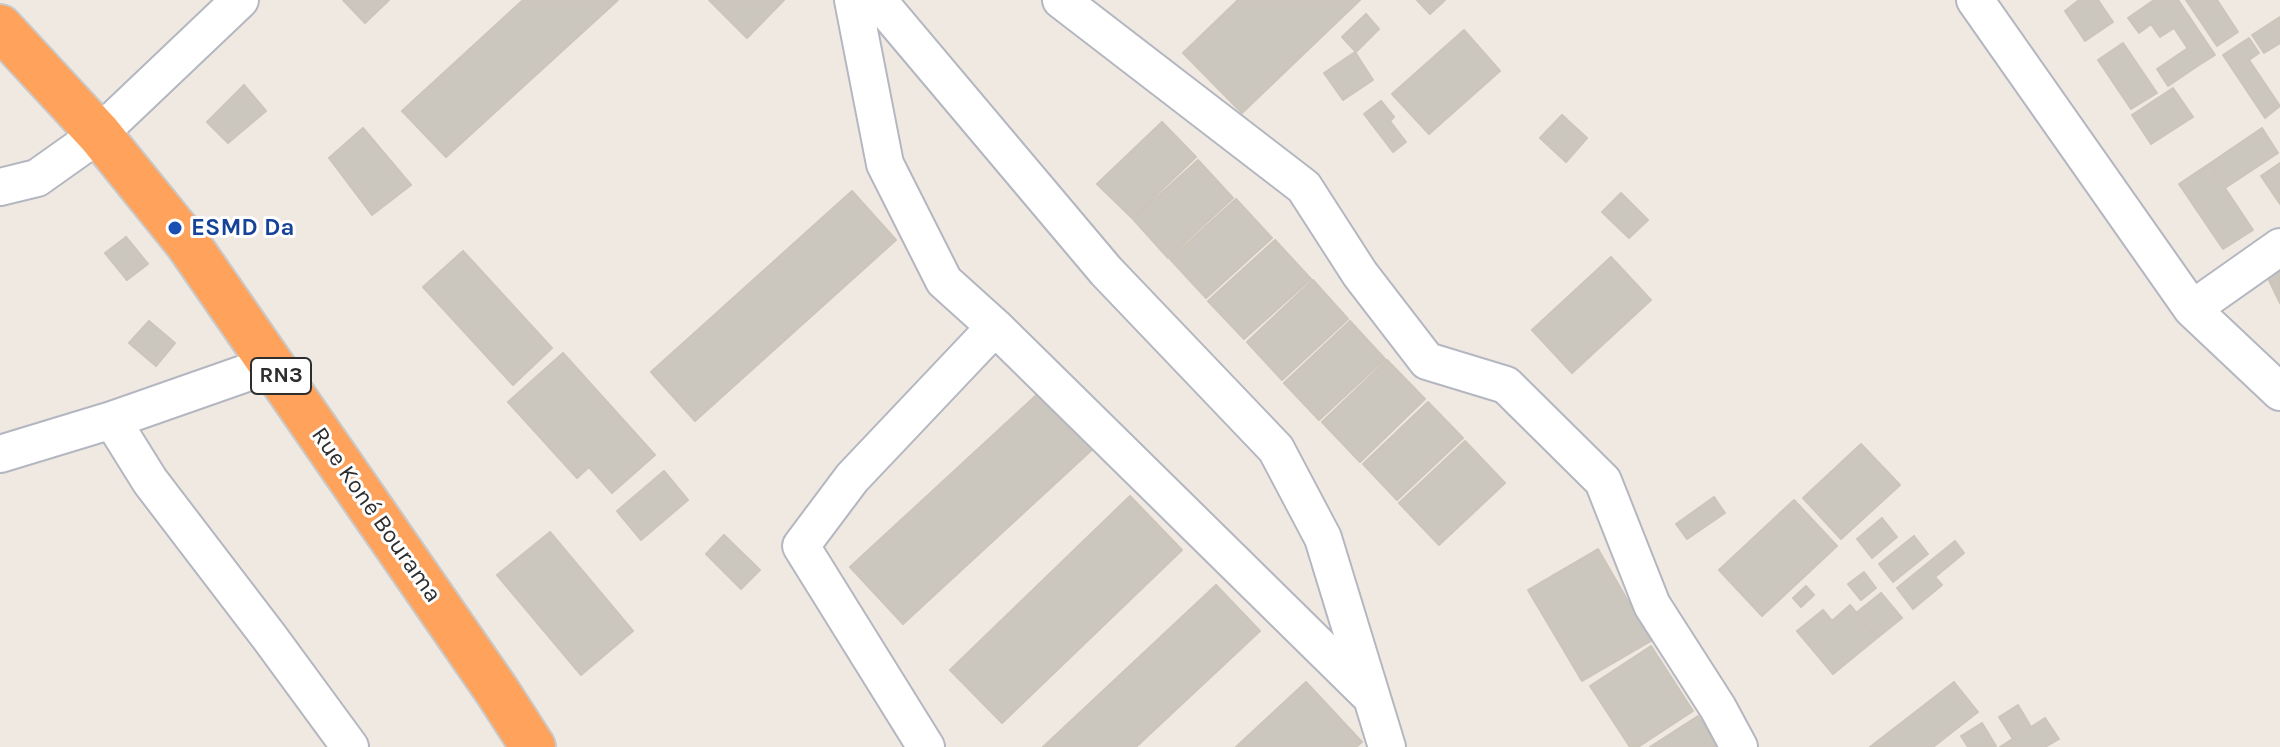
<!DOCTYPE html>
<meta charset="utf-8">
<style>
body{margin:0}
canvas{display:block;background:#efe9e1}
</style>
<canvas width="2280" height="747"></canvas>
<script>
const g = document.querySelector('canvas').getContext('2d');
g.lineJoin = 'round';
function fill(path, color) {
  g.fillStyle = color;
  g.fill(path, 'evenodd');
}
function toPath(rows) {
  const path = new Path2D();
  for (const r of rows) {
    path.moveTo(r[0], r[1]);
    for (let i = 2; i < r.length; i += 2) path.lineTo(r[i], r[i + 1]);
  }
  return path;
}
function trace(path, color, width, dash) {
  g.strokeStyle = color;
  g.lineWidth = width;
  g.lineCap = dash ? 'butt' : 'round';
  g.setLineDash(dash || []);
  g.stroke(path);
}
function write(font, color, halo, rows, align = 'center') {
  g.font = font + ' Karla,sans-serif';
  g.lineWidth = 6;
  g.setLineDash([]);
  g.textBaseline = 'middle';
  g.strokeStyle = halo;
  g.fillStyle = color;
  for (const [text, x, y, turn = 0] of rows) {
    g.save();
    g.translate(x, y);
    g.rotate((+turn || 0) * Math.PI / 180);
    g.textAlign = isNaN(turn) ? turn : align;
    if (halo) g.strokeText(text, 0, 0);
    g.fillText(text, 0, 0);
    g.restore();
  }
}
const building = toPath([
 [343,0,389,0,365,23,343,0],
 [523,0,618,0,446,157,402,111,523,0],
 [709,0,784,0,747,38,709,0],
 [1238,0,1360,0,1242,113,1183,53,1238,0],
 [1417,0,1445,0,1430,14,1417,0],
 [2079,0,2098,0,2113,22,2085,41,2065,11,2079,0],
 [2154,0,2178,0,2215,55,2199,65,2174,28,2160,37,2151,24,2139,33,2128,18,2154,0],
 [2186,0,2217,0,2238,32,2217,46,2186,0],
 [1366,14,1379,29,1356,52,1342,37,1366,14],
 [2280,17,2280,43,2264,53,2252,35,2280,17],
 [1464,30,1500,71,1429,134,1392,94,1464,30],
 [2249,38,2259,53,2249,60,2280,106,2265,118,2223,55,2249,38],
 [2123,43,2157,93,2131,109,2098,60,2123,43],
 [2188,48,2199,65,2168,86,2157,69,2188,48],
 [1355,52,1373,80,1343,100,1324,73,1355,52],
 [244,85,266,111,228,143,207,122,244,85],
 [2173,88,2193,117,2151,144,2132,115,2173,88],
 [1381,101,1394,117,1390,121,1406,142,1393,152,1364,114,1381,101],
 [1562,115,1587,138,1566,162,1540,138,1562,115],
 [1162,122,1196,157,1132,218,1097,184,1162,122],
 [363,128,411,185,372,215,329,158,363,128],
 [2262,128,2278,153,2225,188,2209,164,2262,128],
 [1198,160,1233,198,1168,258,1133,219,1198,160],
 [2280,163,2280,204,2261,176,2280,163],
 [2209,164,2253,230,2223,249,2179,184,2209,164],
 [852,191,896,240,695,421,651,372,852,191],
 [1621,193,1648,220,1629,238,1602,212,1621,193],
 [1236,199,1272,238,1206,298,1170,259,1236,199],
 [126,237,148,264,127,280,105,253,126,237],
 [1275,240,1311,279,1244,339,1208,301,1275,240],
 [463,251,552,348,513,385,423,287,463,251],
 [1611,257,1651,300,1572,373,1532,330,1611,257],
 [2280,267,2280,303,2266,274,2280,267],
 [1313,280,1348,319,1282,380,1247,342,1313,280],
 [149,321,175,343,156,366,129,343,149,321],
 [1350,321,1385,359,1319,420,1284,383,1350,321],
 [563,353,655,455,612,493,589,467,577,478,508,402,563,353],
 [1387,360,1425,399,1360,462,1322,422,1387,360],
 [1043,389,1096,446,903,624,850,567,1043,389],
 [1428,402,1463,438,1397,500,1363,464,1428,402],
 [1465,441,1505,483,1439,545,1399,503,1465,441],
 [1861,444,1900,485,1841,539,1803,498,1861,444],
 [664,471,688,500,641,540,617,511,664,471],
 [1130,496,1182,550,1002,723,950,670,1130,496],
 [1714,497,1725,513,1687,539,1676,524,1714,497],
 [1794,500,1837,546,1762,616,1719,570,1794,500],
 [1882,518,1897,537,1872,558,1857,539,1882,518],
 [550,532,633,631,581,675,497,575,550,532],
 [724,535,760,570,741,589,706,554,724,535],
 [1914,536,1928,554,1893,582,1879,564,1914,536],
 [1955,541,1964,553,1935,577,1942,585,1913,609,1897,588,1955,541],
 [1598,549,1651,641,1582,681,1528,590,1598,549],
 [1864,572,1876,588,1861,600,1848,584,1864,572],
 [1216,585,1260,631,1136,747,1043,747,1216,585],
 [1806,586,1814,595,1801,607,1793,598,1806,586],
 [1881,593,1902,618,1877,638,1856,613,1881,593],
 [1850,605,1877,638,1833,674,1797,631,1823,610,1832,621,1850,605],
 [1651,646,1693,711,1638,747,1630,747,1590,686,1651,646],
 [1306,682,1362,742,1356,747,1236,747,1306,682],
 [1954,682,1978,712,1933,747,1870,747,1954,682],
 [2018,705,2031,727,2013,739,1999,717,2018,705],
 [1698,716,1718,747,1650,747,1698,716],
 [2045,718,2059,739,2045,747,2000,747,2045,718],
 [1982,723,1996,746,1968,747,1961,736,1982,723]
]);
const minor = toPath([
 [853,0,885,164,944,281,995,327,1367,693],
 [865,0,886,10,1106,271,1276,449,1323,538,1387,747],
 [1061,0,1304,187,1360,274,1427,361,1506,385,1603,481,1652,605,1718,708,1739,747],
 [1975,0,2192,309,2280,392],
 [0,187,37,178,99,134,240,0],
 [2192,309,2280,247],
 [112,420,150,481,270,638,350,747],
 [0,454,112,420,272,364],
 [926,747,801,546,852,478,995,327]
]);
const highway = toPath([
 [0,27,99,134,188,244,497,691,533,747]
]);
const markers = [
 [175,228,8,"#1a4fb4"]
];
const shields = [
 [281,376,60]
];
const shieldNames = [
 ["RN3",281,376]
];
const transitNames = [
 ["ESMD Da",191,228]
];
const streetNames = [
 ["Rue Koné Bourama",376,515,55]
];
fill(building, '#cbc7bf');
trace(building, '#cbc5ba', 2);
trace(minor, '#b4b7c1', 40);
trace(highway, '#c9c9c9', 48);
trace(minor, '#fff', 36);
trace(highway, '#ffa35c', 44);
for (const [x, y, r, color] of markers) {
  const dot = new Path2D();
  dot.arc(x, y, r, 0, 2 * Math.PI);
  g.fillStyle = color;
  g.fill(dot);
  trace(dot, '#fff', 3);
}
for (const [x, y, w] of shields) {
  const box = new Path2D();
  box.roundRect(x - w / 2, y - 18, w, 36, 6);
  g.fillStyle = '#fff';
  g.fill(box);
  trace(box, '#2e2e2e', 2);
}
write('bold 22px', '#2e2e2e', null, shieldNames);
write('bold 24px', '#164399', '#fff', transitNames, 'left');
write('24px', '#2e2e2e', '#fff', streetNames);
</script>
